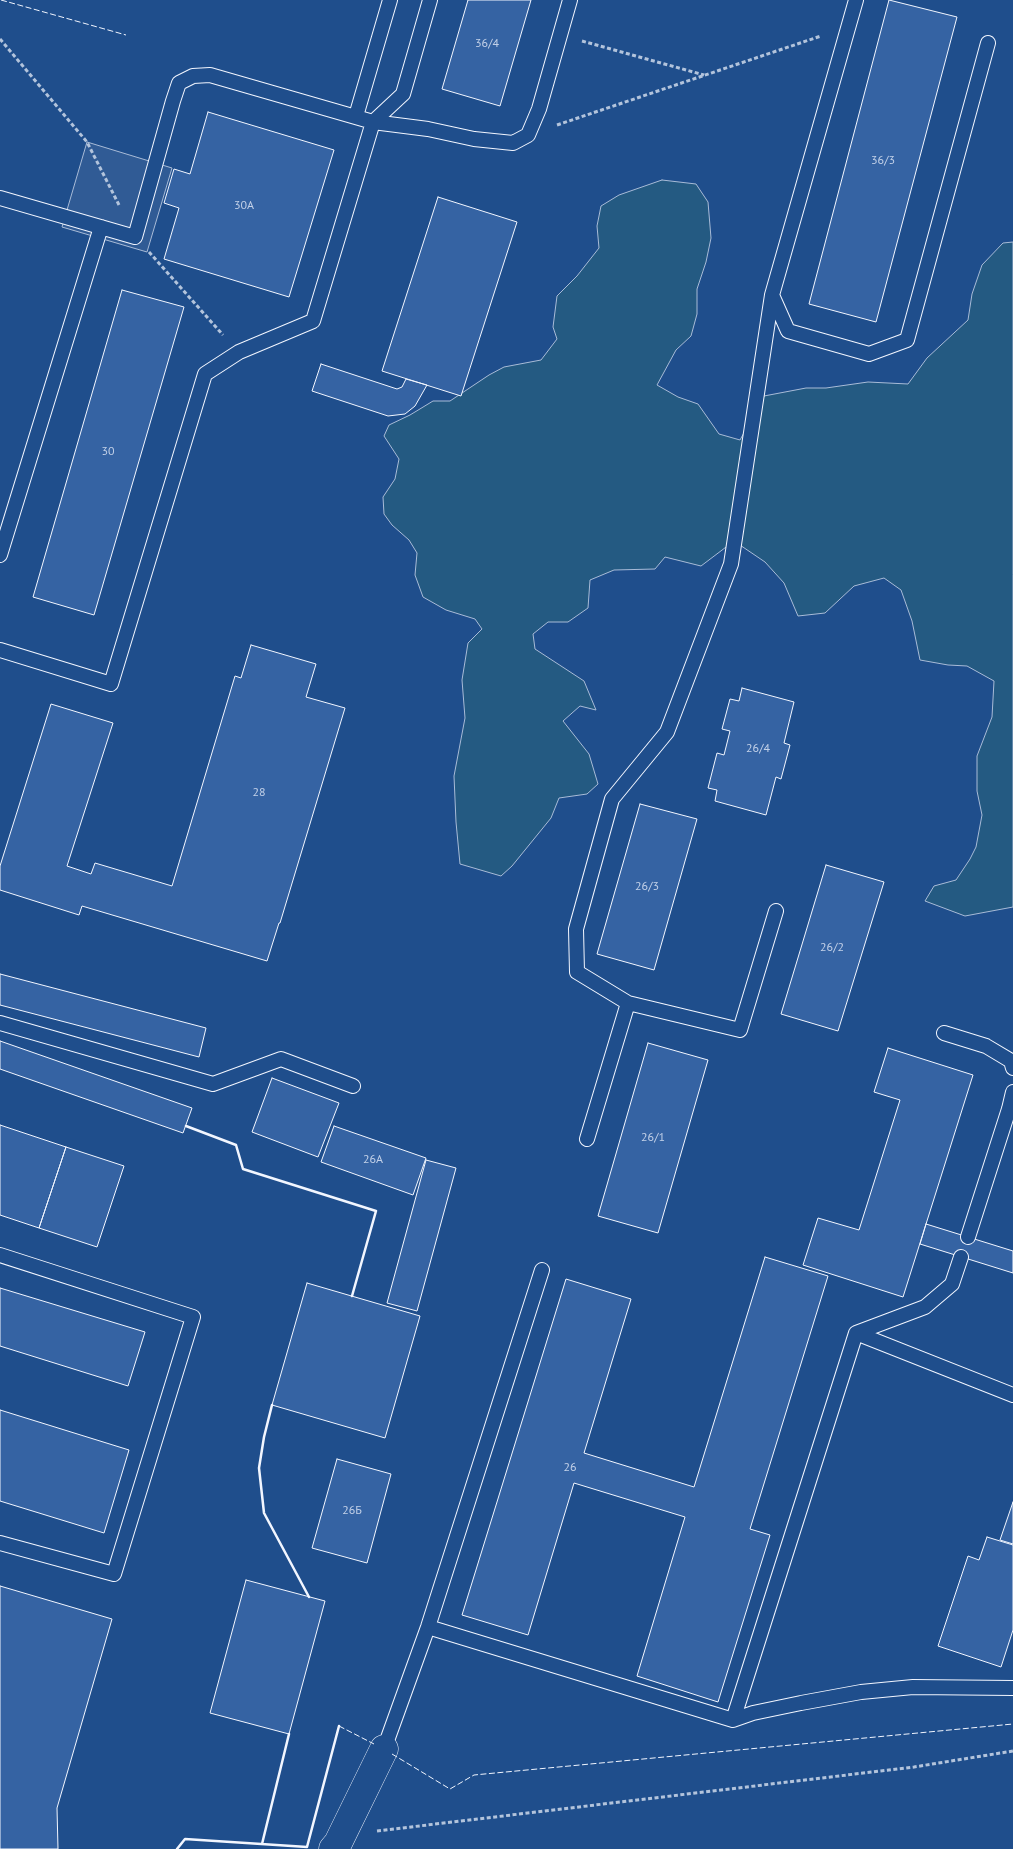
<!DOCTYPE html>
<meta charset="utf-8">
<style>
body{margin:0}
canvas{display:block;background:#1f4e8c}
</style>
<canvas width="1013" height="1849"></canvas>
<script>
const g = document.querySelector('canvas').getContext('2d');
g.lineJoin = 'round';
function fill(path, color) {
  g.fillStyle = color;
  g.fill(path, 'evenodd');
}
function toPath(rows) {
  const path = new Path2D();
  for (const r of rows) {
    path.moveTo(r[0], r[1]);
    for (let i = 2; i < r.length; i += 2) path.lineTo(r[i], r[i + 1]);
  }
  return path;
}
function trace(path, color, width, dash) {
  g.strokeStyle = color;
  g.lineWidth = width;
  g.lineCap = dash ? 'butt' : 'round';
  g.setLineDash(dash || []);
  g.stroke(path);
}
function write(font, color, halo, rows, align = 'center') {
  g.font = font + ' "PT Sans",sans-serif';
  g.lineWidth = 4;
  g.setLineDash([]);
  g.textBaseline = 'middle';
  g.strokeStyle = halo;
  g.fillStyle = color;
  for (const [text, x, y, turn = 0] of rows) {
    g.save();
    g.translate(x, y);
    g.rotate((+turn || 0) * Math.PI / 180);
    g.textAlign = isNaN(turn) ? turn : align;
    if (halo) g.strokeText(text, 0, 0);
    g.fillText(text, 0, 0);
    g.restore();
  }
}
const green = toPath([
 [662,180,696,184,708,202,711,238,706,262,697,289,697,314,691,336,676,350,657,385,678,397,698,404,719,434,740,440,764,396,806,388,826,388,868,382,908,384,927,358,968,320,972,294,982,265,1003,243,1013,242,1013,907,965,916,925,901,934,886,956,880,970,859,976,847,982,815,977,791,977,756,992,717,994,681,967,666,948,665,920,660,912,621,901,590,884,578,854,586,825,613,798,616,784,583,765,562,734,541,701,566,665,557,655,569,614,570,590,580,588,608,568,622,548,622,533,634,535,649,584,681,596,710,580,706,563,721,589,754,598,784,587,794,559,798,551,818,512,866,501,876,460,864,456,822,454,776,465,718,462,680,468,643,482,629,475,619,446,610,423,597,415,575,417,553,409,540,392,525,384,514,383,497,395,479,399,459,384,436,389,425,410,415,433,401,450,401,489,375,504,367,541,360,557,339,553,327,557,296,577,276,599,248,597,226,601,206,619,195,662,180]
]);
const parking = toPath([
 [87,142,172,168,147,252,62,227,87,142]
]);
const building = toPath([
 [468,0,531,0,500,106,442,89,468,0],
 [889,0,957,17,876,322,809,304,889,0],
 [208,112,334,150,289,297,164,259,179,208,164,203,174,169,190,174,208,112],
 [438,197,517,222,461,396,382,371,438,197],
 [122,290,184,307,94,615,33,597,122,290],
 [321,364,397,389,402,387,406,379,427,385,415,406,405,414,388,416,312,391,321,364],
 [251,645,316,664,306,697,345,708,280,923,279,923,267,961,82,906,79,915,0,890,0,866,51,704,113,723,67,866,91,874,95,863,172,886,235,676,241,678,251,645],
 [742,688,794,702,784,743,790,745,781,779,776,777,766,815,715,801,717,790,708,788,717,753,724,755,730,731,722,729,730,699,739,701,742,688],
 [640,804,697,819,654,970,597,954,640,804],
 [826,865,884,882,838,1031,781,1014,826,865],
 [0,974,206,1028,199,1057,0,1005,0,974],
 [0,1041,192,1108,183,1133,0,1069,0,1041],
 [648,1043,708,1060,658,1233,598,1216,648,1043],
 [888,1048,973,1075,903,1297,803,1265,818,1218,859,1230,900,1100,874,1092,888,1048],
 [272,1078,339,1103,318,1157,252,1132,272,1078],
 [0,1125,66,1147,39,1228,0,1215,0,1125],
 [334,1126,426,1158,413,1195,321,1162,334,1126],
 [66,1147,124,1166,97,1247,39,1228,66,1147],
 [426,1160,456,1168,417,1311,387,1303,426,1160],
 [926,1224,1013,1251,1013,1273,920,1244,926,1224],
 [765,1257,828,1276,750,1529,770,1535,718,1702,637,1676,685,1517,574,1483,528,1635,462,1615,566,1279,631,1299,584,1453,694,1487,765,1257],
 [307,1283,420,1316,385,1438,272,1405,307,1283],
 [0,1288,145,1332,128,1386,0,1346,0,1288],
 [0,1410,129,1450,104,1533,0,1501,0,1410],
 [337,1459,391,1474,367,1563,312,1548,337,1459],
 [1013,1502,1013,1544,1000,1540,1013,1502],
 [987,1537,1013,1545,1013,1630,1001,1667,938,1646,968,1556,979,1560,987,1537],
 [246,1580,325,1601,289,1734,210,1713,246,1580],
 [0,1586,112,1619,57,1808,58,1849,0,1849,0,1586]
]);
const path = toPath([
 [0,39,87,142,119,205],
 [582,41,704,75],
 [557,125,821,36],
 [149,252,223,335],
 [377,1831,914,1767,1013,1751]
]);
const lane = toPath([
 [856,0,772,295,788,331,869,354,907,340,988,43],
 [356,116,390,0],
 [0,198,135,237,173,101,179,83,193,76,210,75,373,122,428,129,474,139,513,143,528,135,539,109,570,0],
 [0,555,101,227],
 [0,650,111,684,205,374,239,352,313,321,373,122,403,94,430,0],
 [628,1003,740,1030,776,911],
 [0,1023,213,1084,281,1059,353,1086],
 [944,1033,986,1046,1011,1061,1013,1068],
 [587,1139,628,1003,577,972,576,929,612,799,667,732,731,564,772,295],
 [968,1237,1009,1109,1013,1092],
 [0,1255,193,1317,114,1574,0,1543],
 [856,1333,925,1307,952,1284,961,1257],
 [428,1627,733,1720,753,1713,801,1703,861,1692,913,1687,1013,1688],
 [733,1720,856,1333,1013,1395],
 [384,1749,428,1627,542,1270]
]);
const street = toPath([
 [333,1849,338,1843,384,1749]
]);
const fence = toPath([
 [1,0,126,35],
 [339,1726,374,1744],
 [392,1754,450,1789,474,1775,1013,1724]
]);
const wall = toPath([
 [186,1126,236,1145,243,1169,376,1211,352,1296],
 [272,1405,264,1437,259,1468,264,1513,309,1597],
 [262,1844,289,1734],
 [177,1849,185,1839,307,1847,339,1726]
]);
const numberNames = [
 ["36/4",487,44],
 ["36/3",883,161],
 ["30А",244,206],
 ["30",108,452],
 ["26/4",758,749],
 ["28",259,793],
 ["26/3",647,887],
 ["26/2",832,948],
 ["26/1",653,1138],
 ["26А",373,1160],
 ["26",570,1468],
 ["26Б",352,1511]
];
fill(green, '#245a82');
trace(green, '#a8bbd7', 1);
fill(parking, '#305b95');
trace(parking, '#a8bbd7', 1);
fill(building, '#3563a3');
trace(building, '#f2f6ff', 1);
trace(lane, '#f2f6ff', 16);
trace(street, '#f2f6ff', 29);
trace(path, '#b3c4dc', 3, [4, 2.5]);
trace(lane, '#1f4e8c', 14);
trace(street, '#1f4e8c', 28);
trace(fence, '#f2f6ff', 1, [6, 2.5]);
trace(wall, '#f2f6ff', 2.5);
write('12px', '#c3d1e8', null, numberNames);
</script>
